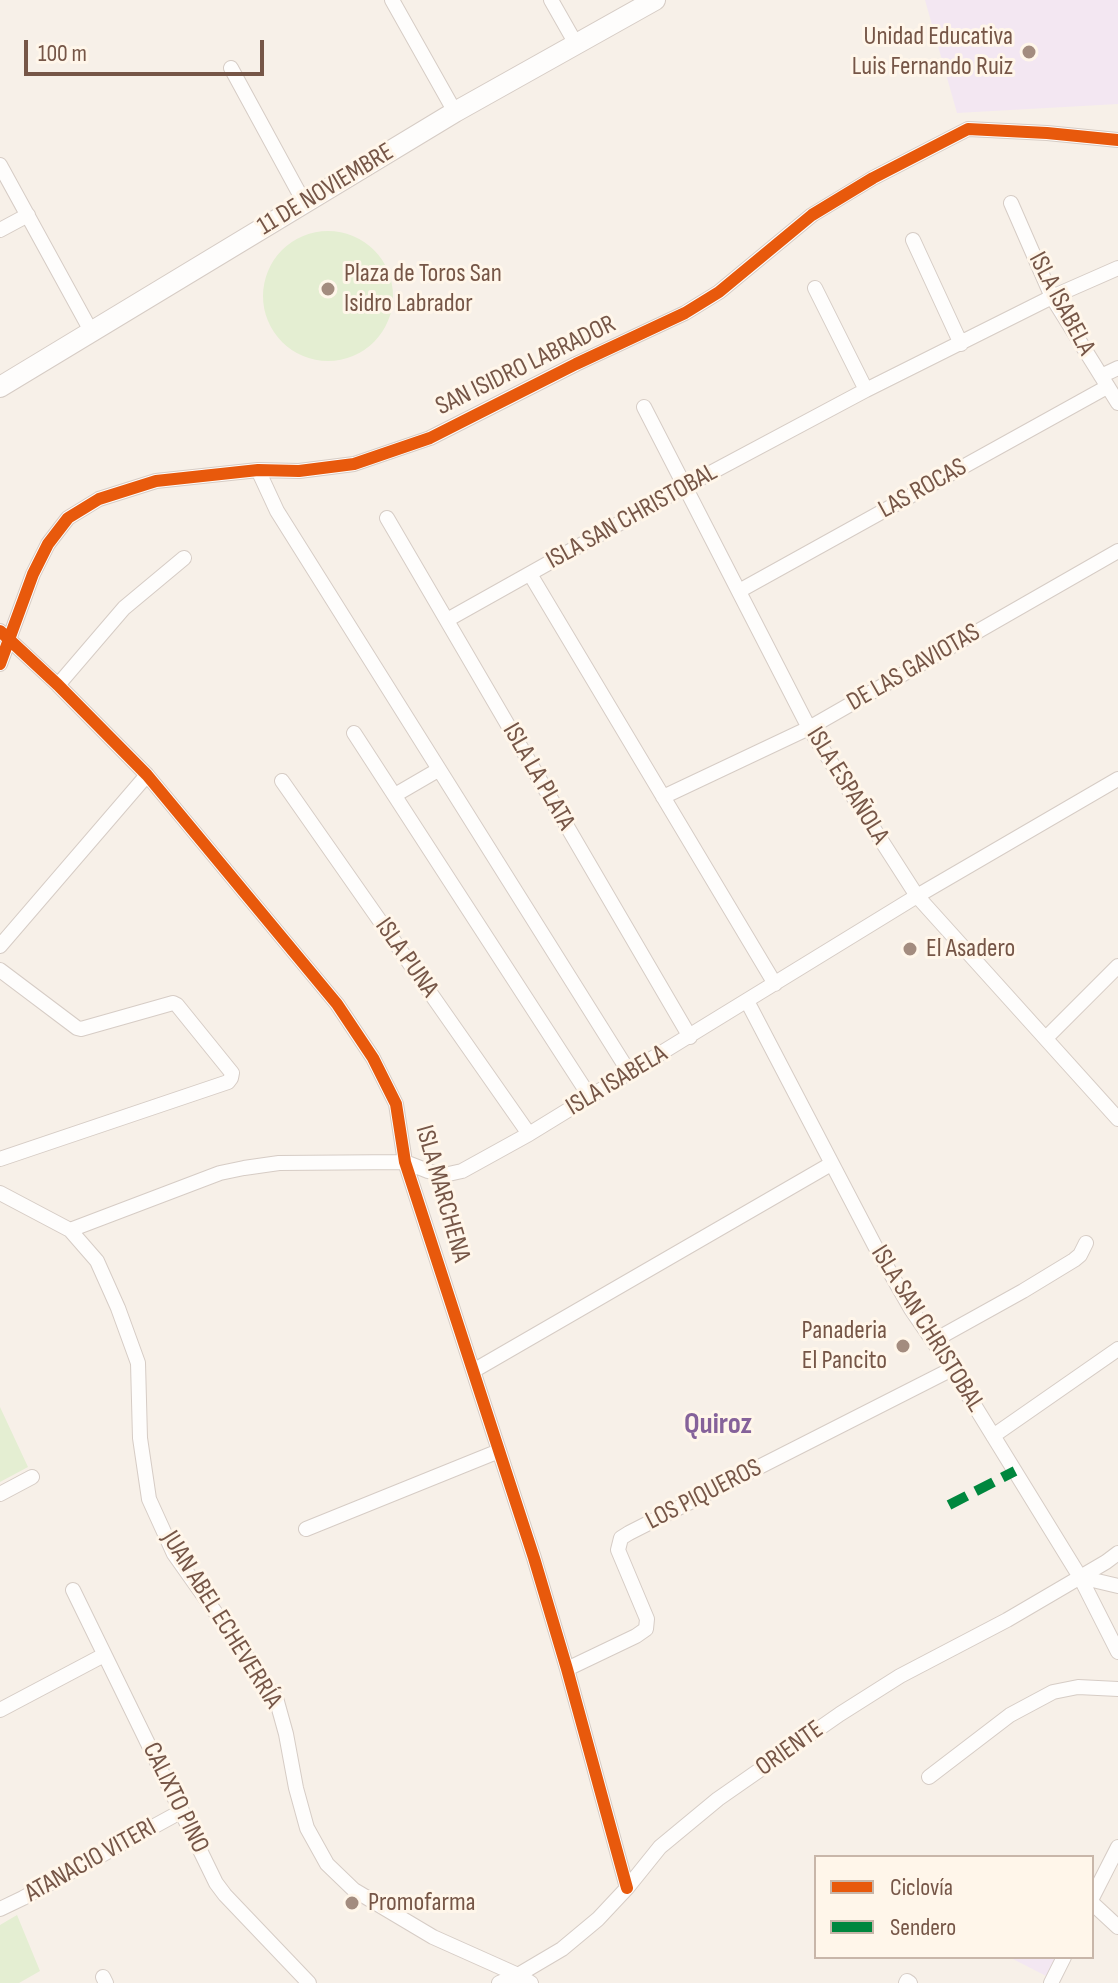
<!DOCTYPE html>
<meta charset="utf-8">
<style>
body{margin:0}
#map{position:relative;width:1118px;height:1983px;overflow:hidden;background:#f7f0e8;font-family:"Sofia Sans Condensed",sans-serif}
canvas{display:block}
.legend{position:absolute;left:814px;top:1855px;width:280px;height:104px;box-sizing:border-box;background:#fff6ea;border:2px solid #c8b6a9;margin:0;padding:10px 14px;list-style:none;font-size:24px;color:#765647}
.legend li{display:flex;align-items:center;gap:16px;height:40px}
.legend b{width:40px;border:2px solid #c8b6a9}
.scale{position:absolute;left:24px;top:40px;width:240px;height:36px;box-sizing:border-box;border:4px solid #765647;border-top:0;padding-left:10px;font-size:24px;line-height:28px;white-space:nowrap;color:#765647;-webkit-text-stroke:6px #fff6ea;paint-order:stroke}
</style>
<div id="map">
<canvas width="1118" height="1983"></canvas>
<ul class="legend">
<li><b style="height:10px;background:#e8590c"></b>Ciclovía</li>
<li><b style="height:10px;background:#00873e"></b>Sendero</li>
</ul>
<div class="scale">100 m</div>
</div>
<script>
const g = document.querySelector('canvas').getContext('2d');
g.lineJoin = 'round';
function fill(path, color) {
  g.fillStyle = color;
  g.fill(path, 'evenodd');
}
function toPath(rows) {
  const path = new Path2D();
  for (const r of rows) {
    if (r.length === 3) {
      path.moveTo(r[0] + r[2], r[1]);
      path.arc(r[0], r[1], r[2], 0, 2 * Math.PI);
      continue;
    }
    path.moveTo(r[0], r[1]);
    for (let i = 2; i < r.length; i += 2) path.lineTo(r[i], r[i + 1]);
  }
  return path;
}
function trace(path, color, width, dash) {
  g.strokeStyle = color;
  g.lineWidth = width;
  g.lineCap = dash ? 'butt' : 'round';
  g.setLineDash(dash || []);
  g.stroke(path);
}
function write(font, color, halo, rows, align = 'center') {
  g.font = font + ' "Sofia Sans Condensed",sans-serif';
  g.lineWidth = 6;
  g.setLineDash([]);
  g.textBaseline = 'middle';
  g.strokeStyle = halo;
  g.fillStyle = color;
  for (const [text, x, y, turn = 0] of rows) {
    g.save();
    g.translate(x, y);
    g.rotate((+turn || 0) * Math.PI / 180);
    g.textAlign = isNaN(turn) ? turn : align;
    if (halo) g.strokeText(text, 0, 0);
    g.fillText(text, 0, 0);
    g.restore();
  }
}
const education = toPath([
 [925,0,1118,0,1118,104,957,113],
 [1009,1957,1063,1957,1052,1979]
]);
const green = toPath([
 [328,296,65],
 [0,1407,28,1467,0,1482],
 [17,1915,40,1971,19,1983,0,1983,0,1925]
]);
const street = toPath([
 [392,0,455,112],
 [551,0,576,44],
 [231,68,305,204],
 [0,165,91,331],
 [1011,203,1052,297,1118,403],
 [0,230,28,215],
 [913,240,961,344],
 [815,288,866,390],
 [1101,376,1118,368],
 [644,407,809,728,917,896,1118,1119],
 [258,470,277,511,629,1072],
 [387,518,690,1037],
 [530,574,775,984],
 [739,591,1107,387],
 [447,620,686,486,866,390,1052,297,1118,268],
 [0,631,58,685,147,775,337,1004,373,1058,396,1104,405,1162,534,1558,567,1669,627,1888],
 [0,664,33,574,48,544,68,518,99,499,156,481,258,470,299,471,354,464,430,438,576,364,685,313,719,292,812,215,873,178,968,129,1047,133,1118,140],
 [58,685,124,608,184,558],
 [354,733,590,1097],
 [282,781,529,1134],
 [395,795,438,770],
 [663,797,809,728,1118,551],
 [0,946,147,775],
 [0,970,77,1028,81,1029,173,1003,177,1005,232,1073,231,1078,228,1082,0,1159],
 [747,1001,875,1246,911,1309,952,1369,1080,1577,1118,1652],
 [1046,1038,1118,966],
 [0,1193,70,1230,97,1261,118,1308,138,1363,140,1438,149,1499,174,1554,276,1698,286,1734,296,1788,307,1828,327,1864,354,1890,433,1937,518,1975,531,1983],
 [70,1230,220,1173,244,1168,279,1163,405,1162,428,1171,444,1175,462,1171,529,1134,917,896,1118,779],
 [933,1341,1023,1291,1074,1260,1080,1255,1086,1243],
 [473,1371,831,1164],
 [993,1436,1118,1349],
 [0,1494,32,1477],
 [306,1529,499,1451],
 [1080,1577,1118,1586],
 [73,1590,216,1883,225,1895,309,1983],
 [567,1669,636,1636,646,1629,647,1619,618,1550,621,1538,629,1533,952,1369],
 [0,1710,104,1655],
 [929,1777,1010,1715,1053,1692,1078,1687,1118,1689],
 [1092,1898,1118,1847],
 [1092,1903,1118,1927],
 [0,1909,23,1898,182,1811],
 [103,1977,106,1983],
 [499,1983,518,1975,562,1949,598,1919,627,1888,660,1847,718,1799,840,1714,900,1676,1007,1620,1106,1562,1118,1553],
 [906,1983,907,1981,910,1983],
 [1051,1983,1064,1957]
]);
const secondary = toPath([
 [0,387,455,112,655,0]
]);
const quiet = toPath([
 [949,1505,1015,1471]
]);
const cycleway = toPath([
 [0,631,58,685,147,775,337,1004,373,1058,396,1104,405,1162,534,1558,567,1669,627,1888],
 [0,664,33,574,48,544,68,518,99,499,156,481,258,470,299,471,354,464,430,438,576,364,685,313,719,292,812,215,873,178,968,129,1047,133,1118,140]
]);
const markers = [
 [1029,52,8,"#a38c7f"],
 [328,289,8,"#a38c7f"],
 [910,949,8,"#a38c7f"],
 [903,1346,8,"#a38c7f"],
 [352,1903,8,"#a38c7f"]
];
const poiNames = [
 ["Unidad Educativa",1013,37,"right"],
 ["Luis Fernando Ruiz",1013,67,"right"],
 ["Plaza de Toros San",344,274],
 ["Isidro Labrador",344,304],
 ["El Asadero",926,949],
 ["Panaderia",887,1331,"right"],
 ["El Pancito",887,1361,"right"],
 ["Promofarma",368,1903]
];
const streetNames = [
 ["11 DE NOVIEMBRE",326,190,-31],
 ["ISLA ISABELA",1061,304,62],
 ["SAN ISIDRO LABRADOR",526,366,-26],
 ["LAS ROCAS",923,489,-29],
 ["ISLA SAN CHRISTOBAL",632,517,-29],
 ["DE LAS GAVIOTAS",914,668,-30],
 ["ISLA LA PLATA",538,777,60],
 ["ISLA ESPAÑOLA",847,786,58],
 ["ISLA PUNA",406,958,55],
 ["ISLA ISABELA",617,1081,-31],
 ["ISLA MARCHENA",442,1194,74],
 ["ISLA SAN CHRISTOBAL",927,1329,58],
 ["LOS PIQUEROS",704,1495,-27],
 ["JUAN ABEL ECHEVERRÍA",221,1620,58],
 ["ORIENTE",790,1749,-35],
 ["CALIXTO PINO",175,1798,64],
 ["ATANACIO VITERI",91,1861,-29]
];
const quarterNames = [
 ["Quiroz",718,1425]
];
fill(education, '#f3e7f2');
fill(green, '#e4eed2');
trace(street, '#d6ccc5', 16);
trace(secondary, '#d6ccc5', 22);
trace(street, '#fefdfc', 14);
trace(secondary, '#fefdfc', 20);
trace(quiet, '#00873e', 10, [20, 10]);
trace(cycleway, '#e8590c', 12);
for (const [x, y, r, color] of markers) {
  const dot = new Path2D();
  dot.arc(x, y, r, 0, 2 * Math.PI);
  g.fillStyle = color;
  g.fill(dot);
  trace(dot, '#fff6ea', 3);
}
write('26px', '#765647', '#fff6ea', poiNames, 'left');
write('26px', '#765647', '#fff6ea', streetNames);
write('bold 30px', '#85629a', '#fff6ea', quarterNames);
</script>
